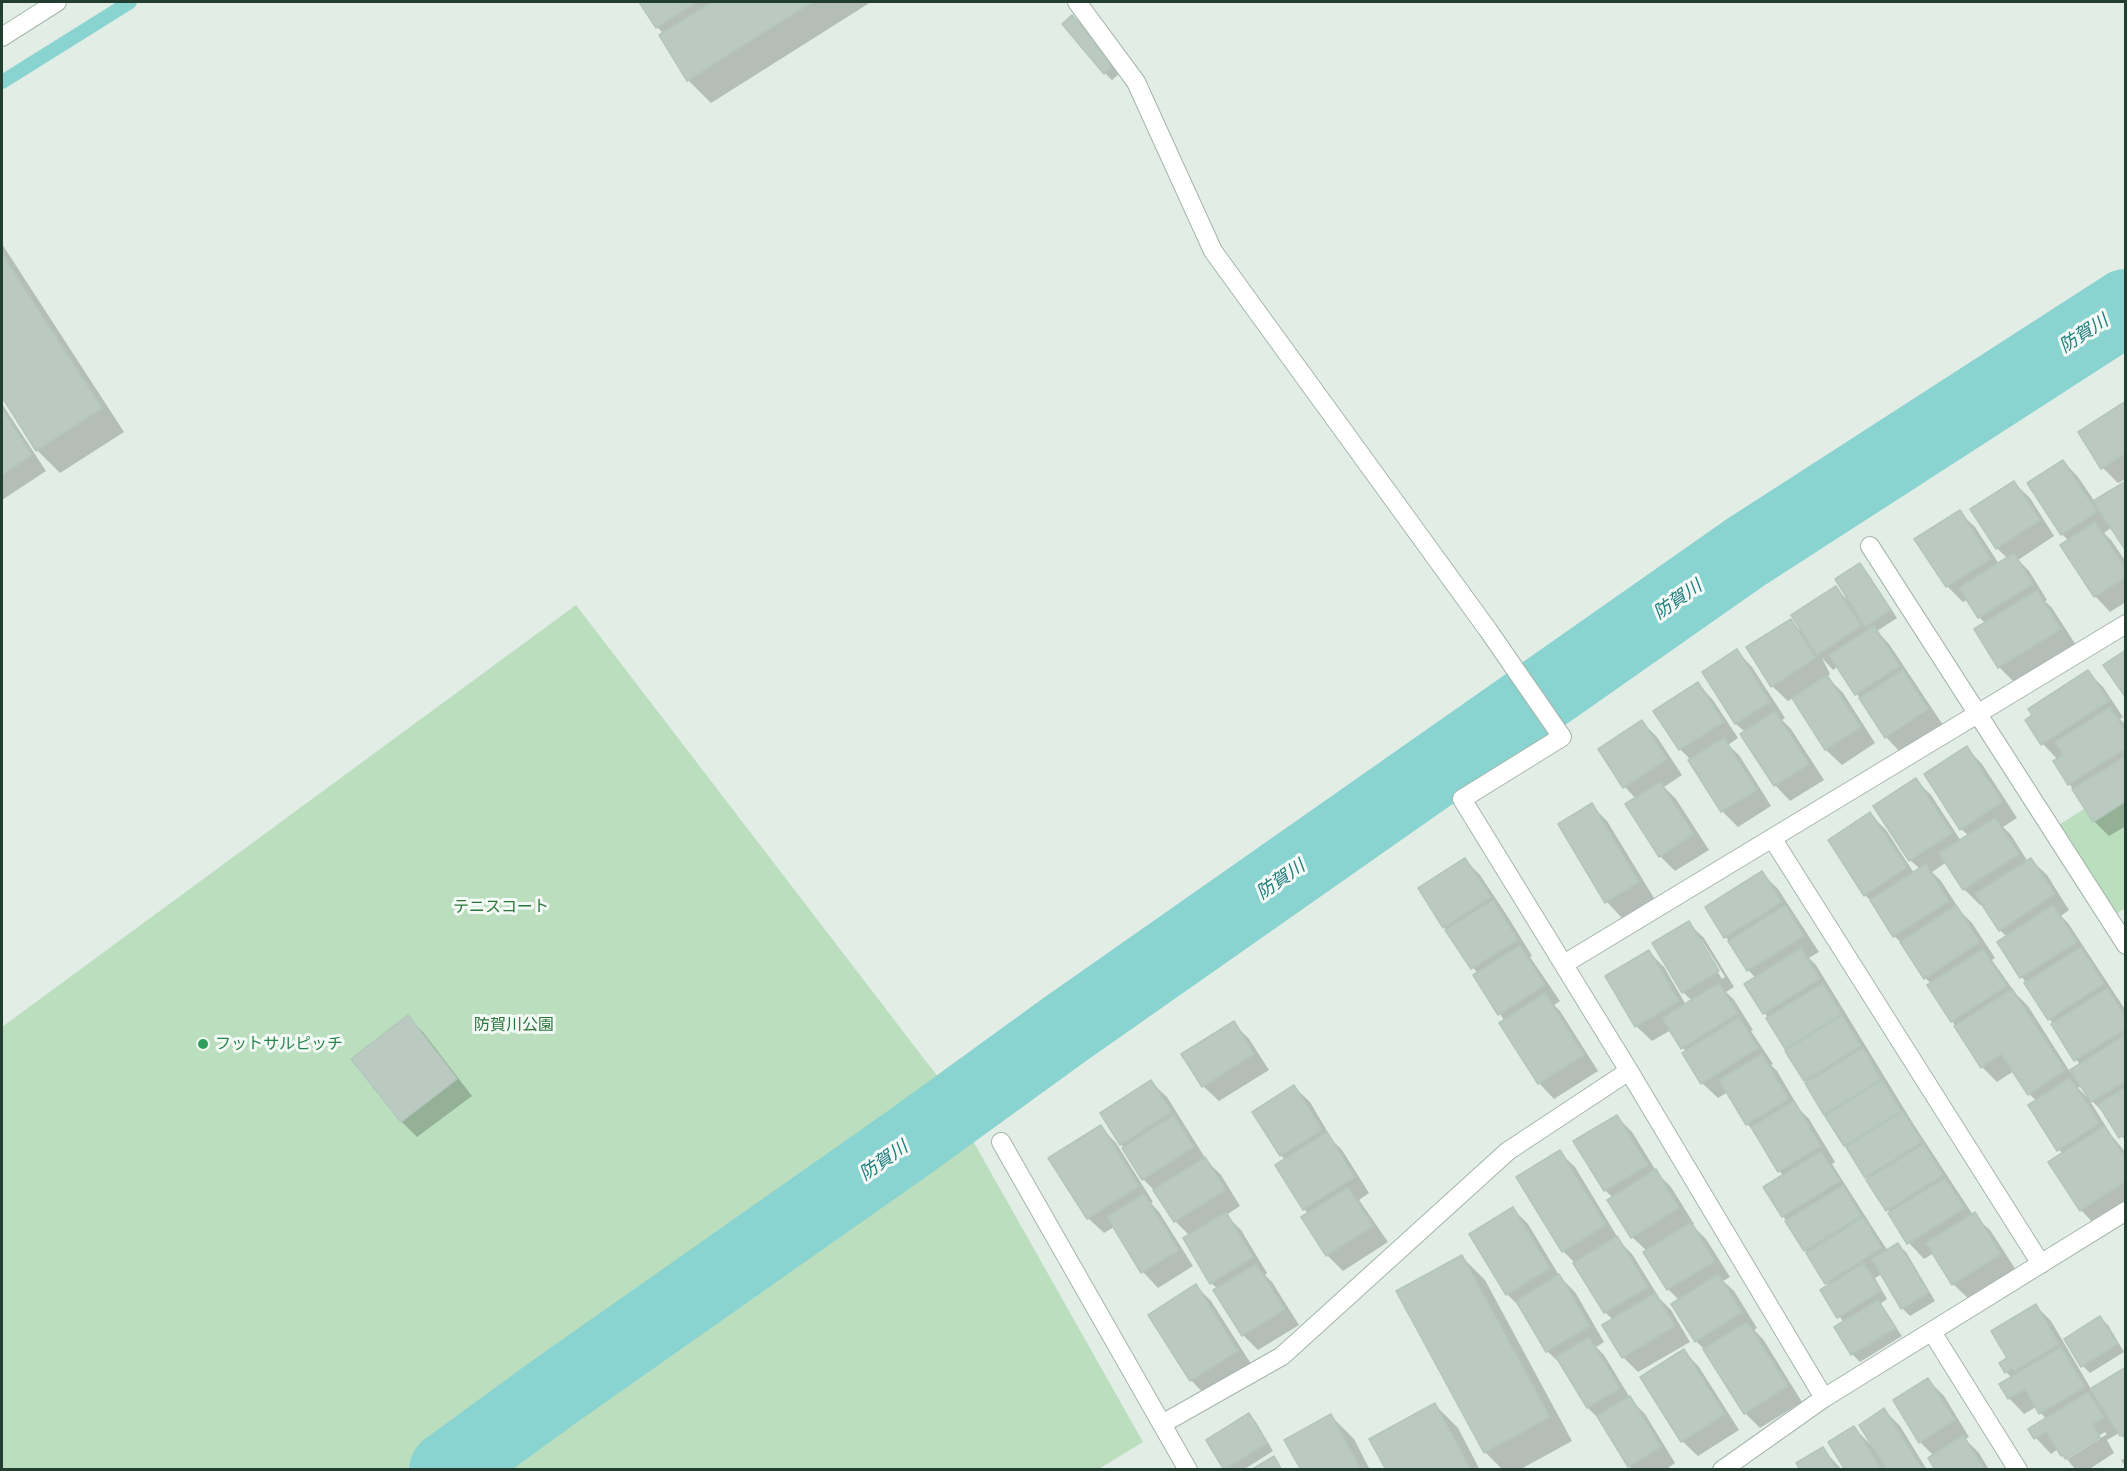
<!DOCTYPE html>
<meta charset="utf-8">
<style>
body{margin:0}
#map{position:relative;width:2127px;height:1471px;overflow:hidden;background:#e2ede6;font-family:"IBM Plex Sans",sans-serif}
canvas{display:block}
.frame{position:absolute;inset:0;border:3px solid #213e31;pointer-events:none}
</style>
<div id="map">
<canvas width="2127" height="1471"></canvas>
<div class="frame"></div>
</div>
<script>
const g = document.querySelector('canvas').getContext('2d');
g.lineJoin = 'round';
function fill(path, color) {
  g.fillStyle = color;
  g.fill(path, 'evenodd');
}
function toPath(rows) {
  const path = new Path2D();
  for (const r of rows) {
    path.moveTo(r[0], r[1]);
    for (let i = 2; i < r.length; i += 2) path.lineTo(r[i], r[i + 1]);
  }
  return path;
}
function trace(path, color, width, dash) {
  g.strokeStyle = color;
  g.lineWidth = width;
  g.lineCap = dash ? 'butt' : 'round';
  g.setLineDash(dash || []);
  g.stroke(path);
}
function write(font, color, halo, rows, align = 'center') {
  g.font = font + ' "IBM Plex Sans","Noto Sans JP",sans-serif';
  g.lineWidth = 6;
  g.setLineDash([]);
  g.textBaseline = 'middle';
  g.strokeStyle = halo;
  g.fillStyle = color;
  for (const [text, x, y, turn = 0] of rows) {
    g.save();
    g.translate(x, y);
    g.rotate((+turn || 0) * Math.PI / 180);
    g.textAlign = isNaN(turn) ? turn : align;
    if (halo) g.strokeText(text, 0, 0);
    g.fillText(text, 0, 0);
    g.restore();
  }
}
const green = toPath([
 [576,605,948,1090,406,1469,2,1469,2,1027],
 [2125,783,2125,908,2114,916,2057,826],
 [964,1125,1143,1442,1097,1470,471,1469]
]);
const shadow = toPath([
 [641,2,871,2,711,103,688,80,664,34,657,27],
 [1072,17,1120,73,1112,80,1105,73],
 [2,244,124,432,60,473,37,450,2,394],
 [2126,403,2126,479,2118,483,2103,468],
 [2,404,46,471,2,500],
 [2063,461,2078,477,2112,527,2104,533,2111,540,2126,562,2126,602,2110,612,2095,596,2069,541,2062,534],
 [2014,483,2030,498,2054,536,2018,560,2029,571,2047,600,2045,601,2052,608,2076,645,2015,683,2000,668,1976,630,1986,624,1979,617,1968,599,1963,602,1947,586,1959,512,1975,527,1999,564,2008,559,1997,548],
 [1860,565,1867,572,1897,618,1877,631,1889,644,1943,725,1901,753,1886,737,1838,666,1833,670,1822,658,1830,674,1827,677,1843,693,1875,743,1842,765,1826,750,1793,698,1788,701,1772,686,1790,621,1802,632,1835,588,1850,602],
 [1737,651,1752,667,1785,718,1782,720,1791,729,1824,780,1790,801,1775,785,1745,732,1736,724,1704,673],
 [2088,672,2103,687,2123,717,2120,719,2126,725,2126,826,2109,836,2094,821,2055,762,2058,760,2043,744,2027,720],
 [1698,684,1713,700,1738,738,1728,745,1739,755,1771,806,1738,827,1723,812,1691,760,1680,749,1655,712],
 [1642,722,1657,737,1682,775,1664,787,1676,799,1709,850,1675,871,1660,856,1636,799,1625,787,1600,749],
 [1966,748,1982,764,2017,818,2003,827,2011,835,2028,862,2031,860,2047,875,2069,910,2061,916,2068,923,2126,1011,2126,1142,2108,1117,2090,1099,2082,1085,2078,1088,2088,1098,2112,1136,2126,1153,2126,1207,2096,1226,2081,1210,2063,1155,2030,1106,2037,1101,2029,1094,2014,1071,1997,1082,1982,1067,1952,1021,1932,984,1925,978,1906,947,1894,936,1874,904,1865,895,1870,814,1886,830,1914,873,1920,869,1910,860,1916,780,1931,795,1961,841,1969,836,1961,829],
 [1947,862,1964,889,1980,905,1983,903,2000,930,2007,937,1999,942,2080,1065,2070,1072,2028,1006,2016,994,1992,960,1995,958,1972,923,1961,912,1941,881,1932,872],
 [1591,805,1607,821,1654,898,1622,918,1607,902,1560,824],
 [1465,860,1480,875,1508,917,1532,956,1530,957,1560,1001,1554,1005,1560,1011,1598,1071,1554,1099,1539,1083,1478,974,1444,927],
 [1762,873,1778,889,1819,952,1809,958,1816,965,1914,1125,1973,1215,1990,1230,2016,1270,1969,1299,1953,1284,1934,1253,1924,1259,1909,1243,1869,1180,1845,1145,1768,1019,1769,1018,1764,1013,1756,978,1748,970,1726,937],
 [1688,923,1704,938,1734,987,1726,992,1734,1000,1753,1030,1751,1031,1773,1064,1771,1065,1777,1071,1800,1110,1809,1119,1835,1162,1832,1164,1876,1233,1888,1251,1898,1245,1906,1252,1935,1301,1910,1316,1903,1309,1882,1274,1875,1278,1887,1299,1880,1304,1902,1336,1860,1362,1852,1354,1836,1327,1844,1323,1822,1291,1829,1286,1783,1216,1783,1176,1756,1133,1747,1124,1728,1092,1718,1098,1702,1083,1686,1052,1671,1030,1652,1041,1636,1026,1649,952,1664,967,1686,1005,1692,1001,1683,992,1654,943],
 [1698,939,1701,939,1725,977,1722,979],
 [408,1017,423,1032,472,1096,417,1137,402,1122,354,1059],
 [1233,1023,1249,1039,1269,1070,1219,1101,1203,1086],
 [1151,1082,1167,1097,1207,1161,1221,1175,1240,1206,1226,1215,1241,1230,1267,1273,1265,1275,1272,1282,1299,1325,1258,1350,1243,1335,1218,1289,1211,1283,1190,1236,1175,1221,1157,1193,1143,1179,1121,1144],
 [1294,1087,1310,1102,1333,1141,1342,1150,1369,1193,1359,1200,1388,1242,1343,1271,1327,1255,1303,1217,1309,1214,1304,1209,1285,1160,1281,1155],
 [1617,1117,1632,1132,1658,1174,1671,1187,1694,1224,1692,1225,1706,1239,1730,1277,1723,1281,1734,1291,1757,1328,1754,1330,1763,1339,1802,1402,1760,1428,1745,1413,1707,1352,1696,1341,1679,1300,1668,1289,1647,1251,1632,1237,1613,1198,1605,1190,1575,1141],
 [1101,1127,1116,1143,1153,1202,1151,1203,1159,1212,1193,1266,1158,1288,1143,1272,1114,1227,1104,1233,1088,1218],
 [1559,1152,1575,1167,1621,1243,1632,1254,1660,1299,1671,1310,1690,1342,1638,1372,1623,1357,1613,1320,1605,1312,1575,1263,1564,1252,1518,1178],
 [1513,1209,1528,1224,1560,1277,1575,1292,1604,1342,1596,1347,1604,1355,1632,1401,1645,1414,1675,1463,1665,1470,1632,1470,1629,1466,1601,1421,1588,1408,1563,1366,1547,1351,1522,1309,1507,1294],
 [1462,1257,1485,1280,1572,1441,1519,1470,1503,1470,1485,1452],
 [1196,1286,1211,1301,1253,1367,1206,1396,1191,1380],
 [2036,1306,2051,1321,2091,1389,2126,1369,2126,1440,2119,1433,2107,1440,2114,1453,2088,1470,2076,1470,2058,1449,2051,1454,2036,1438,2030,1429,2046,1419,2036,1407,2024,1414,2009,1398,2012,1378,2006,1372,2009,1359],
 [2105,1432,2107,1434,2067,1459,2065,1457],
 [2100,1318,2108,1325,2124,1352,2090,1373,2083,1366],
 [1684,1351,1699,1367,1739,1430,1698,1456,1682,1441],
 [1928,1380,1944,1396,1969,1437,1965,1439,1979,1453,1989,1470,1937,1470,1934,1456,1920,1442],
 [1435,1405,1458,1428,1480,1470,1387,1470],
 [1884,1410,1900,1426,1927,1470,1846,1470,1854,1428,1872,1446],
 [1249,1415,1256,1422,1273,1451,1243,1470,1226,1470,1208,1440],
 [1331,1416,1354,1439,1370,1470,1302,1470],
 [1823,1449,1842,1470,1802,1470],
 [2126,1458,2126,1468,2121,1460]
]);
const stream = toPath([
 [2,82,130,2]
]);
const river = toPath([
 [447,1470,551,1394,911,1141,1064,1030,1746,552,2126,307]
]);
const building = toPath([
 [639,2,697,2,656,28,639,2],
 [712,2,812,2,687,81,659,35,712,2],
 [1072,15,1114,64,1104,74,1062,24,1072,15],
 [2,254,102,408,36,451,2,397,2,254],
 [2126,401,2126,453,2101,469,2078,432,2126,401],
 [2,409,32,455,2,475,2,409],
 [2063,460,2097,512,2061,535,2027,483,2063,460],
 [2014,481,2040,520,1996,549,1970,509,2014,481],
 [2126,481,2126,551,2093,501,2126,481],
 [1960,510,1991,559,1946,587,1914,539,1960,510],
 [2095,522,2126,569,2126,577,2094,597,2060,545,2095,522],
 [2014,553,2033,584,1978,618,1959,588,2014,553],
 [1860,563,1891,610,1865,627,1835,579,1860,563],
 [1836,586,1861,626,1817,655,1791,615,1836,586],
 [2037,590,2061,629,1998,668,1974,629,2037,590],
 [1791,619,1816,658,1771,687,1746,647,1791,619],
 [1874,626,1900,666,1855,695,1829,655,1874,626],
 [1737,649,1770,702,1735,724,1702,672,1737,649],
 [2126,650,2126,698,2103,665,2126,650],
 [1903,670,1928,709,1885,738,1859,698,1903,670],
 [2088,670,2109,701,2041,745,2025,720,2032,715,2028,709,2088,670],
 [1827,675,1861,727,1825,750,1792,698,1827,675],
 [1698,682,1724,722,1679,750,1653,711,1698,682],
 [2110,707,2126,732,2126,748,2068,785,2053,761,2063,755,2055,742,2110,707],
 [1775,711,1809,764,1774,786,1740,734,1775,711],
 [1642,720,1667,759,1623,788,1598,749,1642,720],
 [1724,738,1757,790,1721,812,1688,760,1724,738],
 [1967,746,2002,802,1960,830,1924,774,1967,746],
 [2126,756,2126,801,2093,822,2072,789,2126,756],
 [1916,778,1952,833,1909,861,1873,806,1916,778],
 [1660,782,1694,834,1659,857,1625,804,1660,782],
 [1592,803,1639,882,1605,903,1558,824,1592,803],
 [1870,812,1907,867,1864,896,1828,840,1870,812],
 [1995,818,2019,854,1963,890,1939,853,1995,818],
 [1465,858,1491,897,1443,928,1418,888,1465,858],
 [2031,858,2055,894,1999,931,1975,894,2031,858],
 [1926,864,1949,901,1893,937,1870,900,1926,864],
 [1762,871,1782,902,1724,938,1705,907,1762,871],
 [1493,900,1518,940,1471,969,1445,930,1493,900],
 [1785,905,1804,936,1747,971,1728,941,1785,905],
 [1956,905,1980,942,1924,979,1900,942,1956,905],
 [2053,905,2077,942,2020,978,1997,942,2053,905],
 [1689,921,1719,971,1682,993,1652,943,1689,921],
 [1520,945,1545,985,1498,1015,1473,975,1520,945],
 [2081,947,2104,984,2048,1020,2024,983,2081,947],
 [1801,948,1820,979,1763,1014,1744,984,1801,948],
 [1983,949,2007,986,1951,1022,1927,985,1983,949],
 [1649,950,1679,1001,1635,1027,1605,976,1649,950],
 [1719,983,1738,1013,1681,1049,1662,1018,1719,983],
 [1823,983,1842,1014,1785,1049,1766,1018,1823,983],
 [2107,988,2126,1017,2126,1029,2074,1061,2051,1024,2107,988],
 [2012,989,2065,1070,2028,1095,2001,1054,1981,1068,1954,1026,2012,989],
 [1545,993,1584,1055,1538,1084,1499,1023,1545,993],
 [408,1015,457,1079,401,1122,351,1059,408,1015],
 [1842,1015,1861,1046,1804,1081,1785,1051,1842,1015],
 [1739,1017,1758,1048,1701,1084,1682,1053,1739,1017],
 [1234,1021,1254,1054,1202,1087,1181,1054,1234,1021],
 [2126,1034,2126,1081,2091,1102,2070,1070,2126,1034],
 [1863,1048,1881,1079,1824,1115,1805,1083,1863,1048],
 [1762,1054,1789,1099,1746,1125,1719,1080,1762,1054],
 [2070,1078,2100,1123,2057,1151,2028,1105,2070,1078],
 [1151,1080,1172,1112,1120,1145,1100,1113,1151,1080],
 [1882,1080,1901,1111,1844,1146,1825,1116,1882,1080],
 [1294,1085,1322,1130,1280,1156,1252,1112,1294,1085],
 [2126,1087,2126,1133,2119,1138,2098,1104,2126,1087],
 [1794,1101,1821,1146,1778,1172,1751,1127,1794,1101],
 [1903,1111,1922,1142,1865,1178,1846,1147,1903,1111],
 [1174,1115,1194,1147,1142,1180,1122,1148,1174,1115],
 [1617,1115,1648,1165,1604,1191,1573,1141,1617,1115],
 [1101,1125,1139,1186,1087,1219,1048,1158,1101,1125],
 [2104,1126,2126,1159,2126,1181,2080,1211,2048,1162,2104,1126],
 [1327,1132,1355,1177,1303,1210,1275,1165,1327,1132],
 [1924,1144,1943,1175,1886,1211,1866,1180,1924,1144],
 [1560,1150,1606,1225,1562,1252,1516,1177,1560,1150],
 [1821,1151,1840,1181,1782,1217,1763,1187,1821,1151],
 [1205,1157,1226,1190,1174,1222,1153,1190,1205,1157],
 [1656,1169,1679,1208,1631,1238,1607,1200,1656,1169],
 [1945,1178,1965,1208,1907,1244,1888,1213,1945,1178],
 [1843,1185,1861,1216,1804,1251,1785,1221,1843,1185],
 [1348,1187,1373,1226,1326,1256,1301,1217,1348,1187],
 [1144,1194,1179,1250,1141,1273,1107,1217,1144,1194],
 [1513,1207,1550,1268,1506,1295,1469,1234,1513,1207],
 [1226,1212,1253,1257,1210,1284,1183,1238,1226,1212],
 [1975,1212,2001,1254,1952,1285,1926,1243,1975,1212],
 [1863,1217,1882,1248,1825,1284,1806,1253,1863,1217],
 [1691,1222,1715,1261,1667,1290,1643,1252,1691,1222],
 [1617,1236,1648,1287,1604,1313,1573,1263,1617,1236],
 [1898,1243,1929,1293,1901,1309,1872,1259,1898,1243],
 [1462,1255,1550,1417,1484,1453,1396,1291,1462,1255],
 [1864,1263,1881,1291,1837,1318,1820,1290,1864,1263],
 [1256,1264,1285,1309,1242,1336,1213,1290,1256,1264],
 [1559,1274,1590,1326,1546,1352,1516,1301,1559,1274],
 [1718,1274,1742,1312,1695,1342,1671,1304,1718,1274],
 [1196,1284,1238,1351,1190,1381,1148,1315,1196,1284],
 [1655,1293,1675,1326,1622,1358,1602,1325,1655,1293],
 [1878,1300,1896,1328,1851,1355,1834,1327,1878,1300],
 [2036,1304,2059,1344,2014,1371,2012,1368,2005,1373,1999,1363,2007,1358,1991,1331,2036,1304],
 [2100,1316,2118,1344,2081,1367,2064,1339,2100,1316],
 [1747,1322,1788,1386,1744,1414,1703,1349,1747,1322],
 [1589,1337,1620,1388,1587,1408,1556,1357,1589,1337],
 [2061,1347,2085,1387,2039,1414,2025,1389,2008,1399,1999,1384,2061,1347],
 [1684,1349,1725,1414,1681,1442,1640,1377,1684,1349],
 [2126,1367,2126,1433,2120,1436,2090,1389,2126,1367],
 [1928,1378,1955,1420,1919,1443,1893,1400,1928,1378],
 [2088,1392,2104,1417,2093,1424,2100,1437,2065,1459,2063,1455,2061,1456,2046,1432,2034,1439,2028,1429,2088,1392],
 [1630,1396,1661,1447,1628,1467,1597,1416,1630,1396],
 [1435,1403,1471,1470,1386,1470,1369,1439,1435,1403],
 [1884,1408,1923,1470,1887,1470,1859,1425,1884,1408],
 [1249,1413,1267,1443,1224,1470,1206,1440,1249,1413],
 [1331,1414,1361,1470,1301,1470,1284,1440,1331,1414],
 [1854,1426,1882,1470,1845,1470,1828,1442,1854,1426],
 [1963,1435,1985,1470,1935,1470,1928,1458,1963,1435],
 [1823,1447,1837,1470,1800,1470,1796,1463,1823,1447],
 [1274,1456,1282,1470,1251,1470,1274,1456]
]);
const minor = toPath([
 [1077,2,1136,82,1213,251,1488,630,1562,737,1462,799,1629,1071,1824,1398],
 [2,37,57,2],
 [1870,546,2126,945],
 [1772,838,2041,1264],
 [1564,964,2126,624],
 [1001,1142,1188,1470],
 [1932,1332,2018,1470],
 [1162,1424,1282,1356,1508,1151,1629,1071],
 [1722,1470,1824,1398,2126,1211]
]);
const markers = [
 [203,1044,6,"#2e9e5b"]
];
const parkNames = [
 ["テニスコート",501,907],
 ["防賀川公園",514,1025]
];
const leisureNames = [
 ["フットサルピッチ",215,1044]
];
const waterNames = [
 ["防賀川",2084,334,-33],
 ["防賀川",1678,600,-35],
 ["防賀川",1281,880,-35],
 ["防賀川",884,1161,-35]
];
fill(green, '#badebe');
fill(shadow, '#0003');
trace(stream, '#89d3d1', 14);
trace(river, '#89d3d1', 76);
fill(building, '#bacac1');
trace(building, '#b4c6bc', 1.5);
trace(minor, '#a4b5ac', 20);
trace(minor, '#fff', 18);
for (const [x, y, r, color] of markers) {
  const dot = new Path2D();
  dot.arc(x, y, r, 0, 2 * Math.PI);
  g.fillStyle = color;
  g.fill(dot);
  trace(dot, '#f3f9f5', 2);
}
write('16px', '#2b763b', '#f3f9f5', parkNames);
write('16px', '#27864d', '#f3f9f5', leisureNames, 'left');
write('italic 18px', '#1a7b7b', '#f3f9f5', waterNames);
</script>
